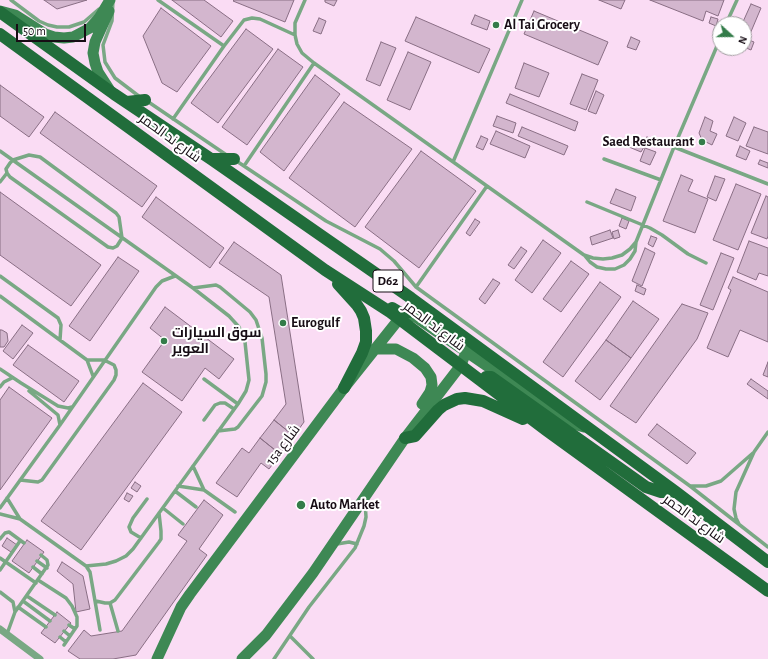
<!DOCTYPE html>
<meta charset="utf-8">
<style>
body{margin:0}
#map{position:relative;width:768px;height:659px;overflow:hidden;background:#fadcf4;font-family:"Alegreya Sans",sans-serif}
canvas{display:block}
.north{position:absolute;left:712px;top:16px;width:40px;height:40px;box-sizing:border-box;background:#fff;border:1px solid #a29ea1;border-radius:50%;rotate:111deg;font-size:11px;font-weight:700;line-height:16px;text-align:center;color:#170d15}
.north::after{content:'';display:block;margin:auto;width:14px;height:18px;background:#337c49;clip-path:polygon(50% 0,100% 100%,50% 72%,0 100%)}
.scale{position:absolute;left:16px;top:24px;width:70px;height:18px;box-sizing:border-box;border:2px solid #170d15;border-top:0;padding-left:5px;font-size:12px;line-height:14px;white-space:nowrap;color:#170d15;-webkit-text-stroke:3px #fff;paint-order:stroke}
</style>
<div id="map">
<canvas width="768" height="659"></canvas>
<div class="north">N</div>
<div class="scale">50 m</div>
</div>
<script>
const g = document.querySelector('canvas').getContext('2d');
g.lineJoin = 'round';
function fill(path, color) {
  g.fillStyle = color;
  g.fill(path, 'evenodd');
}
function toPath(rows) {
  const path = new Path2D();
  for (const r of rows) {
    path.moveTo(r[0], r[1]);
    for (let i = 2; i < r.length; i += 2) path.lineTo(r[i], r[i + 1]);
  }
  return path;
}
function trace(path, color, width, dash) {
  g.strokeStyle = color;
  g.lineWidth = width;
  g.lineCap = dash ? 'butt' : 'round';
  g.setLineDash(dash || []);
  g.stroke(path);
}
function write(font, color, halo, rows, align = 'center') {
  g.font = font + ' "Alegreya Sans",Cairo,sans-serif';
  g.lineWidth = 4;
  g.setLineDash([]);
  g.textBaseline = 'middle';
  g.strokeStyle = halo;
  g.fillStyle = color;
  for (const [text, x, y, turn = 0] of rows) {
    g.save();
    g.translate(x, y);
    g.rotate((+turn || 0) * Math.PI / 180);
    g.textAlign = isNaN(turn) ? turn : align;
    if (halo) g.strokeText(text, 0, 0);
    g.fillText(text, 0, 0);
    g.restore();
  }
}
const building = toPath([
 [44,0,87,0,57,9,44,0],
 [172,0,204,0,233,21,221,37,172,0],
 [234,0,294,0,285,22,233,1,234,0],
 [325,0,337,0,334,6,325,2,325,0],
 [599,0,625,0,621,9,599,0],
 [650,0,724,0,718,16,706,11,703,21,650,0],
 [751,4,761,8,750,34,744,32,744,24,742,24,751,4],
 [161,8,211,46,177,92,162,83,143,36,161,8],
 [534,11,608,42,598,65,524,34,534,11],
 [475,15,490,21,487,30,471,24,475,15],
 [416,17,490,49,479,73,405,41,416,17],
 [711,17,718,19,716,26,709,23,711,17],
 [319,18,326,21,321,34,313,31,319,18],
 [246,29,273,49,218,123,191,103,246,29],
 [631,37,640,41,636,50,627,47,631,37],
 [744,38,754,42,751,50,744,47,744,38],
 [381,42,396,48,380,86,366,80,381,42],
 [278,49,303,67,247,145,222,127,278,49],
 [408,52,431,62,410,110,387,100,408,52],
 [524,63,549,73,539,97,515,88,524,63],
 [582,74,598,80,586,110,570,104,582,74],
 [315,75,340,94,284,171,260,152,315,75],
 [0,85,44,117,29,137,0,116,0,85],
 [596,91,604,95,596,114,588,111,596,91],
 [510,94,578,122,575,131,506,103,510,94],
 [344,102,412,149,355,227,289,178,344,102],
 [55,112,157,186,142,207,40,133,55,112],
 [497,116,516,123,513,133,493,126,497,116],
 [705,117,713,121,710,131,717,134,712,145,702,140,699,133,705,117],
 [734,117,746,123,738,141,726,136,734,117],
 [522,127,568,146,564,155,518,136,522,127],
 [754,127,768,132,768,154,746,146,754,127],
 [496,131,530,146,525,158,490,144,496,131],
 [481,136,488,139,483,150,476,147,481,136],
 [647,137,658,142,655,147,645,143,647,137],
 [632,142,644,147,641,152,629,147,632,142],
 [740,146,750,151,746,160,736,156,740,146],
 [645,148,656,152,650,165,640,161,645,148],
 [421,151,476,191,419,268,365,227,421,151],
 [760,160,768,163,768,168,758,164,760,160],
 [681,175,693,180,688,191,708,199,695,233,663,221,681,175],
 [715,176,725,179,716,201,707,197,715,176],
 [736,184,761,194,738,250,713,240,736,184],
 [616,189,636,197,631,211,610,203,616,189],
 [0,192,101,265,71,306,0,255,0,192],
 [766,196,768,197,768,236,767,239,751,233,766,196],
 [156,197,224,248,210,268,142,217,156,197],
 [622,218,629,221,626,229,619,226,622,218],
 [475,219,480,222,470,236,466,233,475,219],
 [610,230,613,238,592,245,590,237,610,230],
 [618,230,620,237,614,239,612,232,618,230],
 [651,236,657,238,653,247,648,244,651,236],
 [543,240,561,253,532,293,515,280,543,240],
 [749,241,768,248,768,276,759,273,756,280,737,272,749,241],
 [234,242,281,275,304,422,294,436,274,420,286,404,269,297,219,263,234,242],
 [521,247,527,251,514,269,508,265,521,247],
 [645,248,655,253,642,286,632,281,645,248],
 [721,253,734,258,713,310,700,305,721,253],
 [118,257,139,271,90,341,69,326,118,257],
 [571,261,589,274,561,312,543,299,571,261],
 [733,277,768,292,768,342,740,330,728,357,707,348,731,290,728,288,733,277],
 [493,279,500,283,485,304,479,299,493,279],
 [600,282,621,297,563,377,543,362,600,282],
 [637,285,646,289,644,295,635,291,637,285],
 [633,301,659,319,631,358,606,340,633,301],
 [682,304,708,313,697,339,636,423,610,406,682,304],
 [165,307,234,359,219,379,205,368,182,401,142,372,165,340,150,328,165,307],
 [22,325,33,333,13,359,3,351,22,325],
 [0,330,2,330,7,333,8,341,4,347,0,347,0,330],
 [606,340,631,358,600,400,575,381,606,340],
 [28,345,79,381,64,402,13,365,28,345],
 [768,362,768,377,763,375,768,362],
 [751,379,768,391,768,399,747,384,751,379],
 [143,383,182,412,81,550,41,521,143,383],
 [9,387,52,418,0,490,0,400,9,387],
 [274,420,294,436,280,454,260,438,274,420],
 [657,424,696,453,687,464,648,435,657,424],
 [260,438,280,454,269,469,261,463,237,497,216,483,242,448,249,453,260,438],
 [135,482,141,486,137,492,131,488,135,482],
 [127,493,133,496,129,502,124,499,127,493],
 [204,500,223,515,199,549,207,555,136,655,113,659,80,659,68,651,84,630,91,636,122,631,187,541,178,535,204,500],
 [7,538,17,545,11,552,2,546,7,538],
 [27,540,44,552,29,573,12,561,27,540],
 [62,562,83,576,90,609,76,612,73,584,57,571,62,562],
 [57,612,71,623,55,643,41,633,57,612]
]);
const lane = toPath([
 [11,0,39,21,48,25,57,27,69,27,84,22,99,9],
 [113,0,112,21,103,45,105,62,115,78,140,97],
 [158,0,224,46],
 [305,0,295,23,295,35,297,44,302,53,314,63,584,255,593,258,603,259,612,258,622,255,630,249,636,242],
 [726,24,737,0],
 [147,101,228,156],
 [173,119,224,46,244,20,252,18,260,19,295,35],
 [674,147,768,184],
 [0,151,193,288,229,316,239,327,245,342,249,380,246,391,238,404,133,549,126,556,116,561,106,564,86,566],
 [29,155,40,157,116,213,119,217,122,238,117,246,113,248,108,247,10,177,7,173,6,169,10,163,13,160,29,155],
 [604,159,661,180],
 [235,160,326,221,380,249,394,261,416,287,690,486,768,547],
 [453,162,522,0],
 [244,166,314,63],
 [0,182,7,173],
 [587,202,650,228,662,235,688,254,706,263],
 [585,256,590,262,597,267,606,269,615,269,624,265,630,259,635,251,636,242,674,147,720,39],
 [0,276,58,318,61,325,60,340],
 [416,287,487,186],
 [193,288,216,285,220,287,250,312,256,320,262,338,266,374,266,382,262,396,238,427,235,429,218,431],
 [0,296,87,360,93,376],
 [0,369,21,383,58,406,68,408,72,407],
 [204,379,238,404],
 [0,387,4,382,12,378],
 [29,391,58,415,60,425],
 [204,420,215,405,220,403,225,403,234,409],
 [193,466,204,490,235,512],
 [20,480,38,482,42,480,114,380,116,375,116,370,114,365,104,360,87,360],
 [178,486,204,490],
 [691,486,706,486,721,481,753,453],
 [175,491,196,507],
 [7,498,20,519,86,566,90,572,100,630],
 [0,508,60,425,156,287,162,281,175,276],
 [163,508,183,524],
 [0,514,20,519],
 [739,524,736,518,734,509,736,492,754,452,768,432],
 [141,538,131,532,129,527,133,518,147,499],
 [0,539,5,533,9,532,24,543],
 [337,544,349,542,357,544],
 [0,558,36,583],
 [37,561,47,568],
 [33,567,42,574],
 [0,570,20,541],
 [38,580,66,598,72,606,77,617,77,626,64,645],
 [0,592,13,602,15,612],
 [27,596,55,615],
 [23,601,50,621],
 [96,601,105,603,110,603,115,600,159,542,161,539,161,531,159,513],
 [110,603,118,631],
 [18,607,46,627],
 [69,625,75,629],
 [64,631,70,636],
 [7,634,15,612,48,565,47,560,41,555],
 [290,636,313,659],
 [60,637,66,642],
 [274,659,309,607,355,548,364,526,366,517,365,502]
]);
const street = toPath([
 [0,629,40,659]
]);
const secondary = toPath([
 [0,11,15,15,45,34,54,37,64,38,73,37,90,28,99,18,110,0],
 [109,11,95,42,93,53,95,63,98,72,109,89],
 [374,349,396,349,413,358,425,368,431,377,432,385,430,392,422,404],
 [157,659,181,607,190,594,344,388,399,319,405,317,412,316,417,318,563,418,577,425,584,427],
 [242,659,266,635,313,573,405,438,461,365,464,357]
]);
const primary = toPath([
 [0,12,114,94,211,159,411,298,676,492,768,562],
 [0,34,325,270,390,312,546,430,768,591],
 [127,102,145,100],
 [211,159,234,159],
 [338,284,357,305,361,311,364,318,366,331,366,342,362,353,344,388],
 [392,308,402,314,409,312,413,306,411,298],
 [483,382,486,377,491,377,646,487,661,492,676,492],
 [405,438,415,436,438,410,444,405,457,399,465,398,483,401,523,419]
]);
const markers = [
 [496,25,4,"#337c49"],
 [702,142,4,"#337c49"],
 [283,323,4,"#337c49"],
 [164,341,4,"#337c49"],
 [301,505,5,"#337c49"]
];
const shields = [
 [388,281,30]
];
const shieldNames = [
 ["D62",388,281]
];
const poiNames = [
 ["Al Tai Grocery",504,25],
 ["Saed Restaurant",694,142,"right"],
 ["Eurogulf",291,323],
 ["سوق السيارات",172,333],
 ["العوير",172,349],
 ["Auto Market",310,505]
];
const streetNames = [
 ["شارع ند الحمر",170,138,36],
 ["شارع ند الحمر",434,326,37],
 ["15a شارع",283,445,-53],
 ["شارع ند الحمر",694,519,36]
];
fill(building, '#d3b6ce');
trace(building, '#896e84', 1);
trace(lane, '#79a884', 3.5);
trace(street, '#79a884', 7);
trace(secondary, '#3e8854', 11);
trace(primary, '#216d3b', 12);
for (const [x, y, r, color] of markers) {
  const dot = new Path2D();
  dot.arc(x, y, r, 0, 2 * Math.PI);
  g.fillStyle = color;
  g.fill(dot);
  trace(dot, '#fff', 1.5);
}
for (const [x, y, w] of shields) {
  const box = new Path2D();
  box.roundRect(x - w / 2, y - 11, w, 22, 3);
  g.fillStyle = '#fff';
  g.fill(box);
  trace(box, '#170d15', 1);
}
write('bold 13px', '#170d15', null, shieldNames);
write('bold 14px', '#170d15', '#fff', poiNames, 'left');
write('14px', '#170d15', '#fff', streetNames);
</script>
